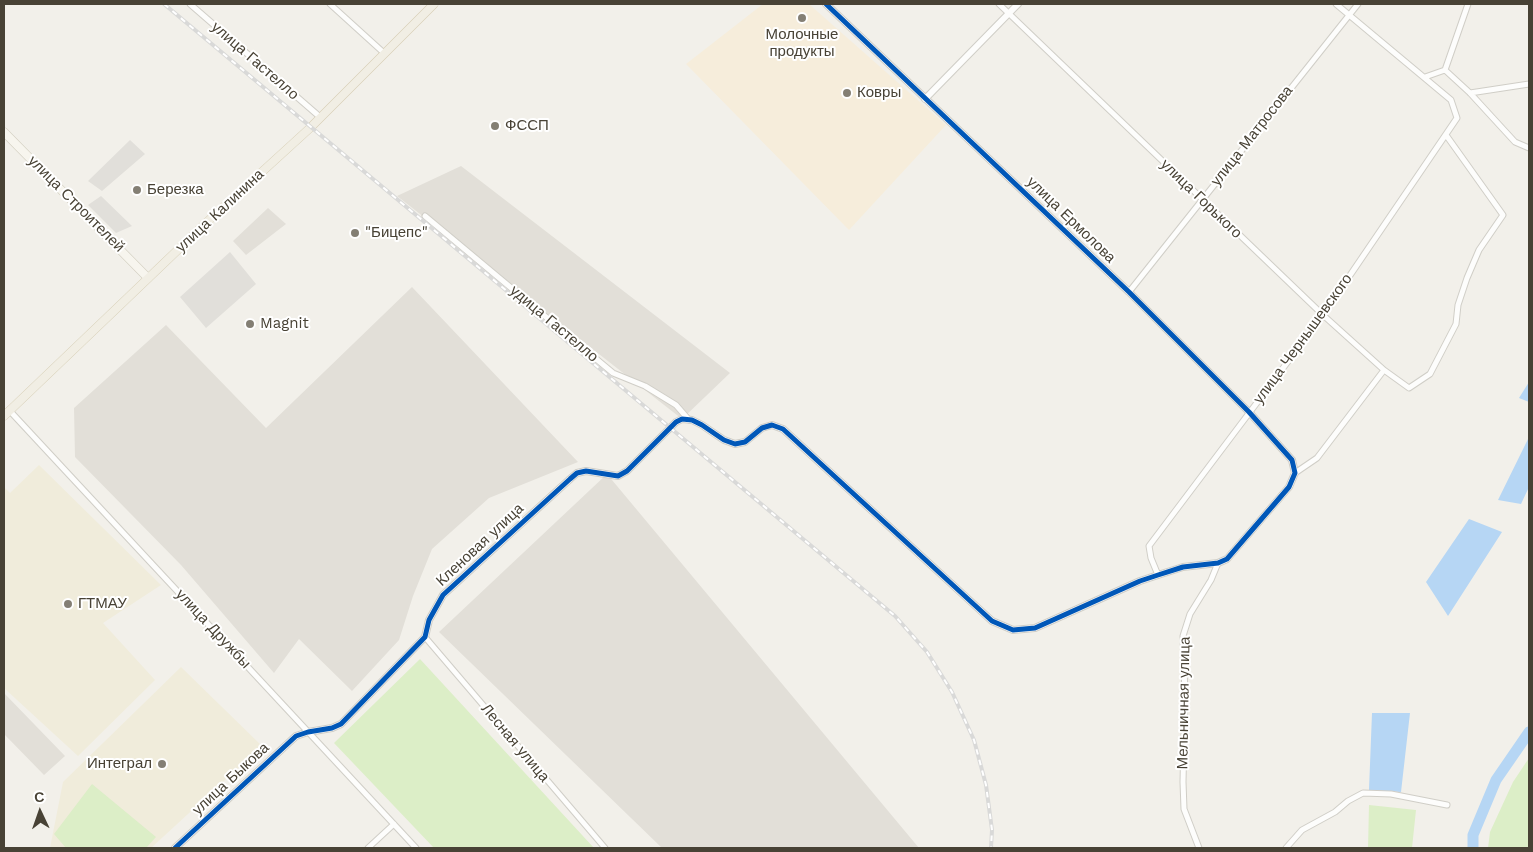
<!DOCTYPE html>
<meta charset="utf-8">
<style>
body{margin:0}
#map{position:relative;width:1533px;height:852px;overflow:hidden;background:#f2f0ea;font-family:"Work Sans",sans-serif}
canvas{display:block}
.frame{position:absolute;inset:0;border:5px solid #484235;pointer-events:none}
.north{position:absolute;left:15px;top:787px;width:50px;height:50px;-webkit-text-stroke:4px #fff;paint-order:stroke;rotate:357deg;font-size:14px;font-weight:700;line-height:20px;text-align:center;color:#484235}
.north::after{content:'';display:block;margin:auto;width:18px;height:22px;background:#484235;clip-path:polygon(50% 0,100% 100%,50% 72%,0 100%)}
</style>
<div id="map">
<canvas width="1533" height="852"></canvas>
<div class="frame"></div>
<div class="north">С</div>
</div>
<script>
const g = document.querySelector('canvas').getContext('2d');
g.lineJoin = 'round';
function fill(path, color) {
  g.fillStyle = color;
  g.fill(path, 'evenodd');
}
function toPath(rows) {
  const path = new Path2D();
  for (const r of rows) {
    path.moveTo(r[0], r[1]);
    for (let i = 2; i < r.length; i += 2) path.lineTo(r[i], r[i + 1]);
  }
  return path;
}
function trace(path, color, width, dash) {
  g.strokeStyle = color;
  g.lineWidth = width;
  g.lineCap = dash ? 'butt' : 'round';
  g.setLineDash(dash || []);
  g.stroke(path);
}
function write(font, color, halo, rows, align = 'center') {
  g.font = font + ' "Work Sans",sans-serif';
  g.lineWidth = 4;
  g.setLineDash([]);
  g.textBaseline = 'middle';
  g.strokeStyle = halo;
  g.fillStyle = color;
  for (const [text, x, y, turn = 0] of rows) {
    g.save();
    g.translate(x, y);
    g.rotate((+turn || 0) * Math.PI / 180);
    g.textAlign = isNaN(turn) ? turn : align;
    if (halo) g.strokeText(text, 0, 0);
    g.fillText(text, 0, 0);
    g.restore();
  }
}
const commercial = toPath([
 [763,4,809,4,946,125,849,230,686,64]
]);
const industrial = toPath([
 [461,166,730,373,682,419,397,196],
 [268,208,286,224,246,255,233,241],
 [412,287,578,462,489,498,432,549,413,596,399,640,352,691,299,639,274,673,181,565,75,457,74,408,166,325,266,428],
 [607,474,919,848,662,848,439,632],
 [4,693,65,756,44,775,4,734]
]);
const education = toPath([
 [39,465,161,585,103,623,155,680,78,756,4,688,4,487,10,493],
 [181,667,262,746,151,848,50,848,63,782]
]);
const green = toPath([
 [420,659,594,848,434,848,334,743],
 [1529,758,1529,848,1488,848,1490,832,1513,782],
 [92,784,156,837,146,848,66,848,54,834],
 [1369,805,1416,810,1412,848,1368,848]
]);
const parking = toPath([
 [130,140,145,154,102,191,88,181],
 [101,196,132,226,116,233,88,205],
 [230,252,256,284,206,328,180,297]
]);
const water = toPath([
 [1529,382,1529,402,1519,398],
 [1529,437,1529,487,1521,504,1498,500],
 [1469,519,1502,532,1448,616,1426,582],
 [1372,713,1410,713,1401,792,1369,790]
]);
const river = toPath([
 [1473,848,1473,835,1496,780,1529,732]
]);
const minor = toPath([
 [190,4,320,117],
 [330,4,384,53],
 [999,4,1323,315,1384,370,1409,388,1430,374,1456,324,1458,305,1467,278,1479,250,1503,215,1446,135],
 [1445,70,1468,4],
 [1425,77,1445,70,1470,93,1515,142,1529,148],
 [1470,93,1529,84],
 [425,216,613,373,645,386,676,405,689,420],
 [1129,292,1358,4],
 [9,410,416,848],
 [1295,473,1317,458,1384,370],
 [1158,575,1151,558,1149,546,1323,315,1457,118,1451,100,1336,4],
 [425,637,605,848],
 [368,848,394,824],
 [1199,848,1184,809,1183,782,1185,696,1183,636,1190,614,1211,580,1218,563],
 [1286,848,1302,830,1335,812,1348,801,1363,793,1391,794,1447,805]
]);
const tertiary = toPath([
 [925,99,1018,4],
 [175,848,296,736,308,732,332,728,341,724,425,637,429,620,443,595,570,479,577,473,586,471,618,476,627,471,676,422,682,419,692,420,702,425,724,440,735,444,745,442,762,428,772,425,783,429,992,621,1013,630,1035,628,1140,581,1158,575,1183,567,1218,563,1227,559,1289,487,1295,473,1292,460,1249,412,1129,292,826,4]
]);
const secondary = toPath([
 [4,132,148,278]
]);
const primary = toPath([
 [4,416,207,222,310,128,434,4]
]);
const rail = toPath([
 [164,4,895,616,927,652,952,692,974,740,986,785,992,830,991,848]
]);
const cycleway = toPath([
 [175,848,296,736,308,732,332,728,341,724,425,637,429,620,443,595,570,479,577,473,586,471,618,476,627,471,676,422,682,419,692,420,702,425,724,440,735,444,745,442,762,428,772,425,783,429,992,621,1013,630,1035,628,1140,581,1158,575,1183,567,1218,563,1227,559,1289,487,1295,473,1292,460,1249,412,1129,292,826,4]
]);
const markers = [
 [802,18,5,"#847f74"],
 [847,93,5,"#847f74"],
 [495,126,5,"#847f74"],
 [137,190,5,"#847f74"],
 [355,233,5,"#847f74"],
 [250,324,5,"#847f74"],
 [68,604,5,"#847f74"],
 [162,764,5,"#847f74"]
];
const poiNames = [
 ["Молочные",802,35,"center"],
 ["продукты",802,52,"center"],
 ["Ковры",857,93],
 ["ФССП",505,126],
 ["Березка",147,190],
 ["\"Бицепс\"",365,233],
 ["Magnit",260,324],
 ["ГТМАУ",78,604],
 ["Интеграл",152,764,"right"]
];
const streetNames = [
 ["улица Гастелло",255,61,41],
 ["улица Матросова",1252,136,-52],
 ["улица Горького",1201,199,44],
 ["улица Строителей",76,204,45],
 ["улица Калинина",220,211,-43],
 ["улица Ермолова",1071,220,44],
 ["удица Гастелло",554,324,40],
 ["улица Чернышевского",1303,339,-54],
 ["Кленовая улица",480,545,-43],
 ["улица Дружбы",213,629,47],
 ["Мельничная улица",1184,703,-89],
 ["Лесная улица",515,743,50],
 ["улица Быкова",231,779,-43]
];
fill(commercial, '#f6eddb');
fill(industrial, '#e2dfd8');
fill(education, '#f0ecdb');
fill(green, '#dceec7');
fill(parking, '#e1dfda');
fill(water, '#b6d6f4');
trace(river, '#b6d6f4', 11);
trace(minor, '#d0cec7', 7);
trace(tertiary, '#d0cec7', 8);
trace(secondary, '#d2cec0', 9);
trace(primary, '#d6ceb5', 9);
trace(minor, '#fdfdfc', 5);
trace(tertiary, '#fdfdfc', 6);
trace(secondary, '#f7f5ee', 8);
trace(primary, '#f1eee4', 8);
trace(rail, '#d9d9d8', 4);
trace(rail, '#fff', 2, [5.5]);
trace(cycleway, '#0057b8', 5);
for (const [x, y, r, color] of markers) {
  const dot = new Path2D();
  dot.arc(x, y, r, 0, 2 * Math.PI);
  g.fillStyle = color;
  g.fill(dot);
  trace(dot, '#fff', 2);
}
write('15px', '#484235', '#fff', poiNames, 'left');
write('15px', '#484235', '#fff', streetNames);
</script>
